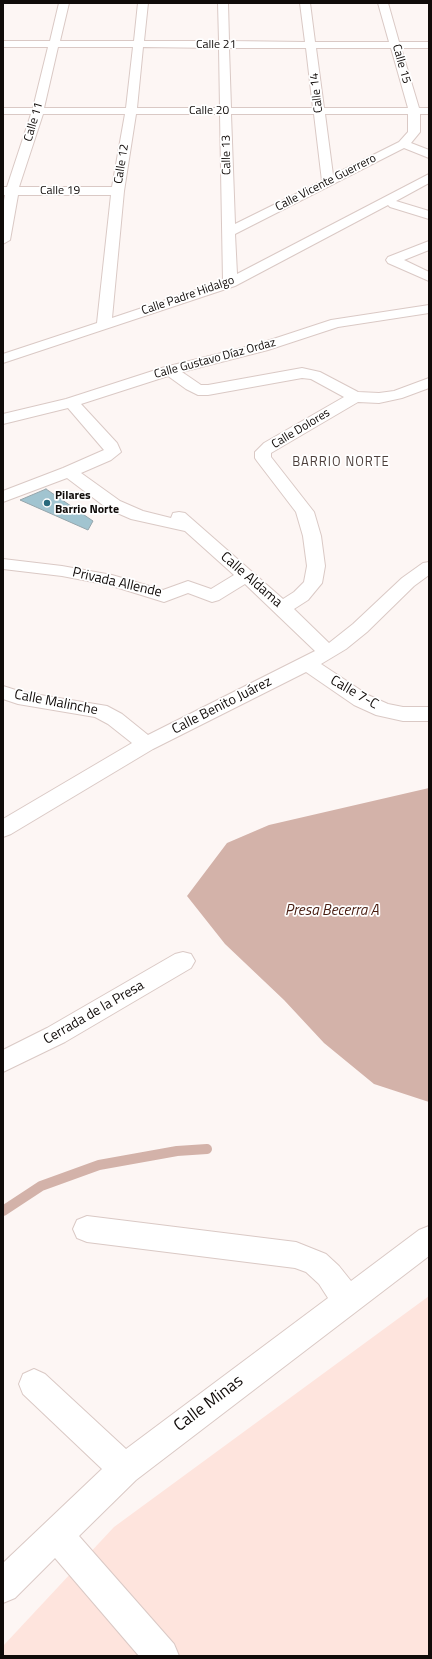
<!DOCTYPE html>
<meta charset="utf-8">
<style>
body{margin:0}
#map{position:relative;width:432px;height:1659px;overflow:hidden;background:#fdf6f4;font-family:"Titillium Web",sans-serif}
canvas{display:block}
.frame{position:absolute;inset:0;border:4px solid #100b09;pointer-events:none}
</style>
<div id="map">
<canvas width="432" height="1659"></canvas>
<div class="frame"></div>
</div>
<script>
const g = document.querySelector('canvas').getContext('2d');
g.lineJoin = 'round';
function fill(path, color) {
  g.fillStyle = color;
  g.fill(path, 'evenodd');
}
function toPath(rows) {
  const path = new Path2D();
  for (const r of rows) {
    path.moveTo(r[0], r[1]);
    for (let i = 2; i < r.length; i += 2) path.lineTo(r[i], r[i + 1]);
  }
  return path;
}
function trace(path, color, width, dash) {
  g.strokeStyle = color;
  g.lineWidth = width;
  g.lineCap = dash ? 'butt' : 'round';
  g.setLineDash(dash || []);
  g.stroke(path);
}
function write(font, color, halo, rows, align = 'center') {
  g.font = font + ' "Titillium Web",sans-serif';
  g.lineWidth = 3.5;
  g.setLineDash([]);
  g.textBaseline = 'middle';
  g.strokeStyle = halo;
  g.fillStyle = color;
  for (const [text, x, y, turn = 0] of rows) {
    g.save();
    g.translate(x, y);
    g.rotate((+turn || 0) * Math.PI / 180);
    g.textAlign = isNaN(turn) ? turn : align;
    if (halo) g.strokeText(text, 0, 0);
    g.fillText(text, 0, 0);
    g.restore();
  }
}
const built = toPath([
 [429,1296,429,1656,3,1656,3,1646,114,1527]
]);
const water = toPath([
 [429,788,429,1102,374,1084,324,1043,284,1000,225,944,187,896,227,843,269,825]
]);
const stream = toPath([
 [3,1211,41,1186,99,1165,177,1151,207,1149]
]);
const building = toPath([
 [46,489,93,521,88,530,20,500,46,489]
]);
const minor = toPath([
 [59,3,69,3,60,41,134,41,138,3,148,3,144,41,219,41,218,3,228,3,229,41,305,42,300,3,310,3,315,42,389,42,378,3,388,3,399,42,429,42,429,48,401,48,419,108,429,108,429,114,420,114,420,132,411,143,429,150,429,158,404,148,235,234,237,274,429,174,429,183,396,201,429,211,429,219,390,207,388,205,235,286,3,363,3,354,97,323,111,195,18,195,10,240,3,244,3,206,5,195,3,195,3,187,7,187,31,114,3,114,3,108,33,108,48,47,3,47,3,41,50,41,59,3],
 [58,47,133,47,126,108,44,108,58,47],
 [143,47,219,48,220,108,137,108,143,47],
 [229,48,306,48,313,108,231,108,229,48],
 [316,48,391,48,408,108,324,108,316,48],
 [43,114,125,114,112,187,19,187,43,114],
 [136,114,220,114,223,281,112,318,124,191,136,114],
 [231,114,314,114,322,181,235,224,231,114],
 [325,114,408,114,408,132,399,142,333,175,325,114],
 [429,241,429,250,404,260,429,272,429,281,388,263,386,260,388,257,429,241],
 [429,305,429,313,338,327,268,350,182,372,201,385,208,385,302,368,320,372,358,392,379,393,394,391,429,378,429,388,402,398,379,403,358,402,271,453,271,457,314,512,321,536,325,566,322,583,308,600,294,609,329,643,353,624,402,578,423,563,429,562,429,575,414,586,367,632,346,649,321,664,368,695,388,704,403,707,429,707,429,721,403,721,376,715,354,705,306,672,153,749,11,834,3,837,3,819,132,743,108,724,95,717,18,704,3,699,3,686,22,692,107,706,122,714,148,735,315,651,245,584,219,600,212,602,188,593,164,602,109,585,62,576,3,569,3,559,62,566,112,575,163,590,188,581,211,589,234,575,185,531,131,519,108,509,67,478,3,502,3,491,63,468,104,450,68,408,3,424,3,414,66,399,165,367,258,344,331,320,429,305],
 [168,376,186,389,198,395,208,395,302,378,311,379,344,397,264,443,255,452,255,458,257,461,296,512,303,536,307,566,304,582,294,592,283,599,185,513,179,512,173,513,171,518,143,511,120,501,81,473,111,460,121,452,117,443,81,404,168,376],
 [183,952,191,954,195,961,191,968,65,1042,3,1072,3,1050,47,1028,175,954,183,952],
 [87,1216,296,1242,326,1254,339,1266,351,1281,419,1230,429,1226,429,1256,136,1480,79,1536,174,1644,179,1656,139,1656,55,1558,15,1598,3,1603,3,1563,102,1469,23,1394,19,1384,23,1374,34,1369,45,1374,126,1449,328,1298,319,1284,306,1272,295,1268,87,1242,77,1238,73,1229,77,1220,87,1216]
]);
const markers = [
 [47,503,4,"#286a7d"]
];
const farStreetnames = [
 ["Calle 21",216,45],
 ["Calle 15",401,64,74],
 ["Calle 14",317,93,-97],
 ["Calle 20",209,111],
 ["Calle 11",34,122,-74],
 ["Calle 13",227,155,-91],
 ["Calle 12",122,164,-81],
 ["Calle Vicente Guerrero",326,183,-27],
 ["Calle 19",60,191],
 ["Calle Padre Hidalgo",188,296,-19],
 ["Calle Gustavo Díaz Ordaz",215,359,-15],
 ["Calle Dolores",301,429,-31]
];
const farPoinames = [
 ["Pilares",55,496],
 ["Barrio Norte",55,510]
];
const farNeighbourhoodnames = [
 ["BARRIO NORTE",341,463]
];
const streetNames = [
 ["Calle Aldama",251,580,41],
 ["Privada Allende",117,583,13],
 ["Calle 7-C",354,693,30],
 ["Calle Malinche",56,703,11],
 ["Calle Benito Juárez",222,706,-27],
 ["Cerrada de la Presa",94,1013,-30]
];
const waterNames = [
 ["Presa Becerra A",332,911]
];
const nearStreetnames = [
 ["Calle Minas",209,1404,-37]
];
fill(built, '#fee4dd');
fill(water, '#d3b2a9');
trace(stream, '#d3b2a9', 10);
fill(building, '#a1c4d0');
trace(building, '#95a5ab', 1);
trace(minor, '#dac9c5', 2);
fill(minor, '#fff');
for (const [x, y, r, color] of markers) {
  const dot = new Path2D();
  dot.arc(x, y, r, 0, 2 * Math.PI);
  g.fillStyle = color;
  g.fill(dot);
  trace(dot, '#fff', 1.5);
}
write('12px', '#100b09', '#fff', farStreetnames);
write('bold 12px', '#100b09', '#fff', farPoinames, 'left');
g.letterSpacing = '1px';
write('13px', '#4d3f3b', '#fff', farNeighbourhoodnames);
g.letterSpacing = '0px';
write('14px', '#100b09', '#fff', streetNames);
write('italic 15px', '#471b0f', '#fff', waterNames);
write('17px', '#100b09', '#fff', nearStreetnames);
</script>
